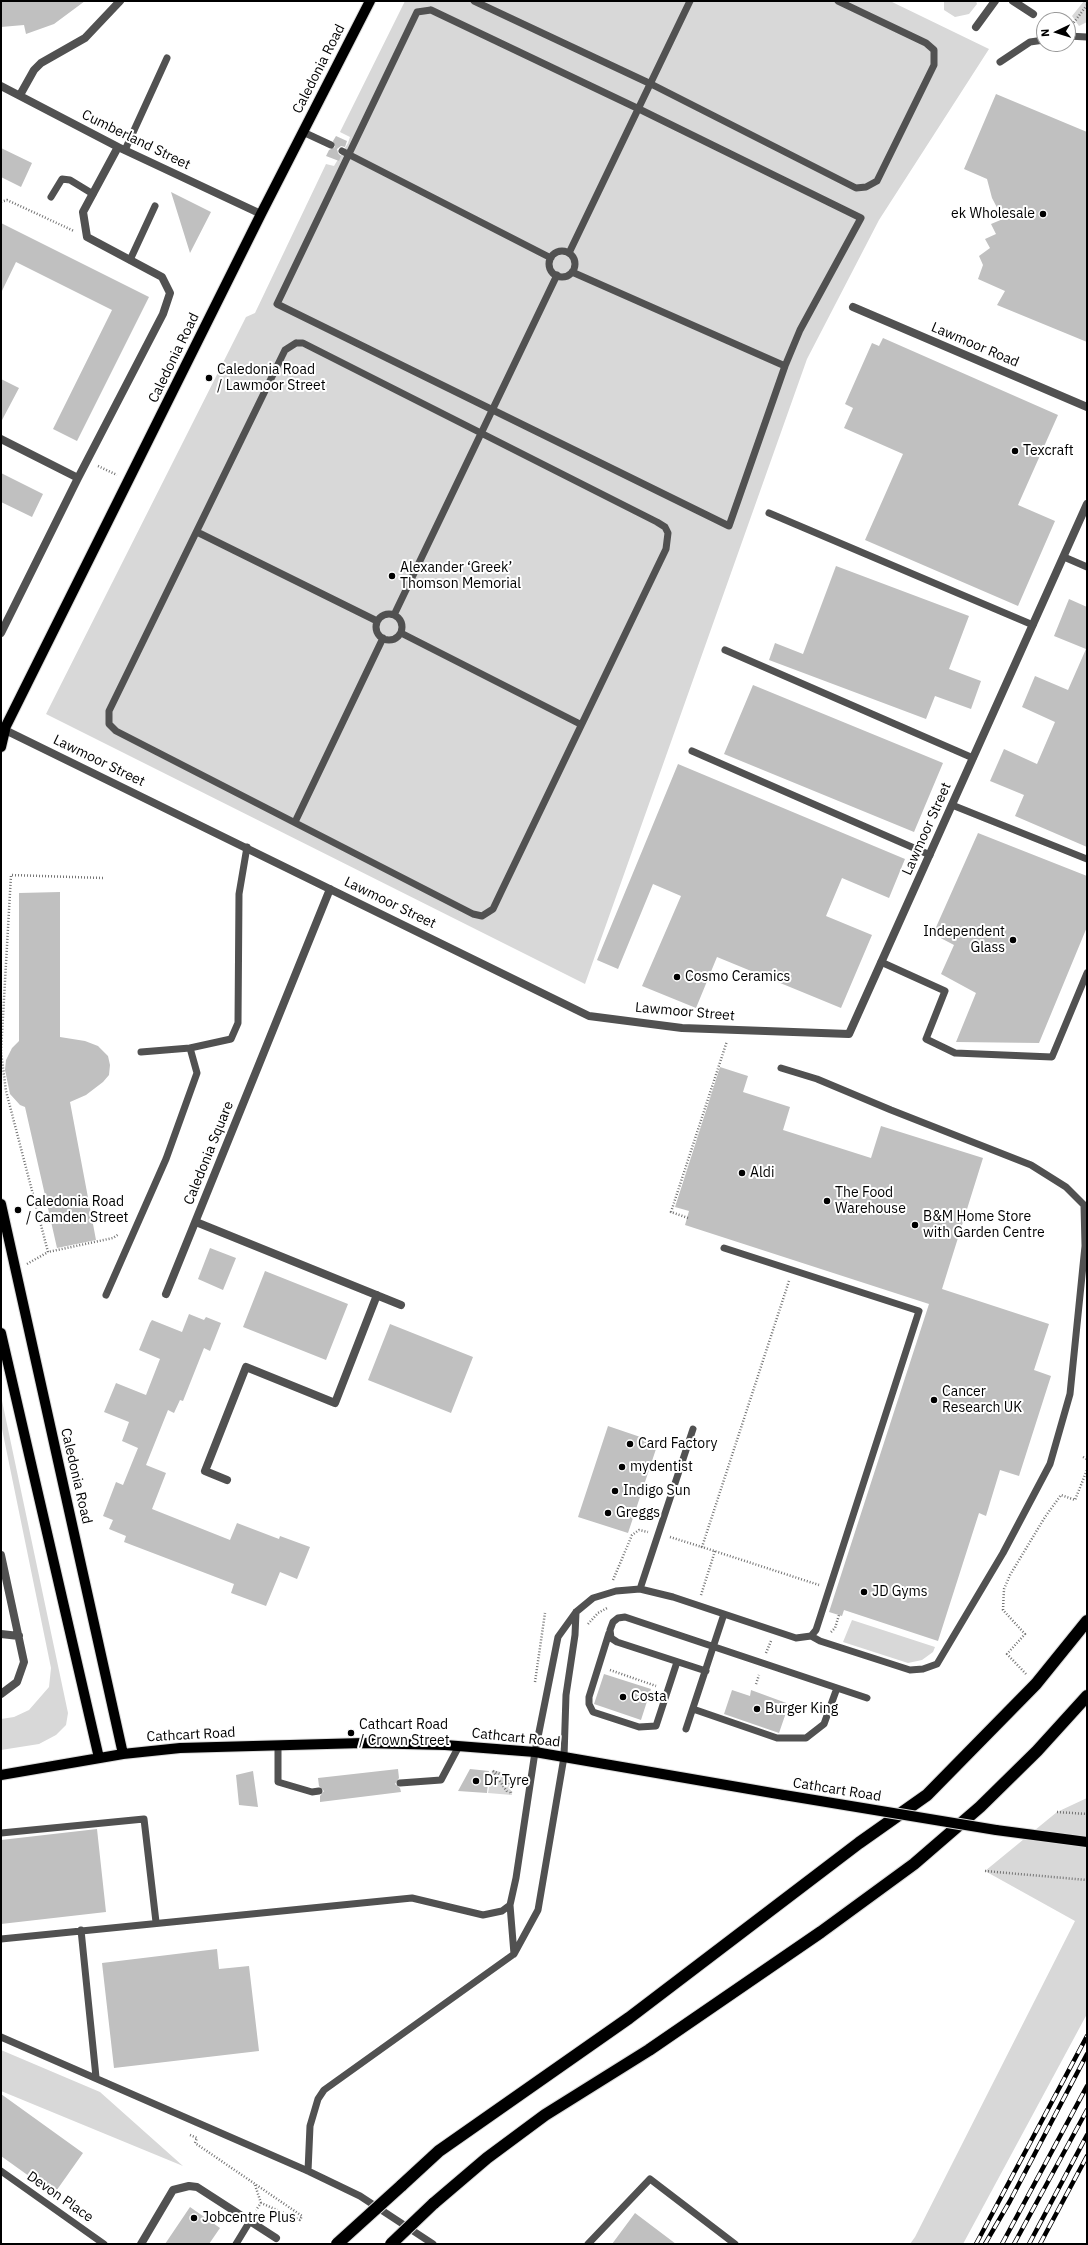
<!DOCTYPE html>
<meta charset="utf-8">
<style>
body{margin:0}
#map{position:relative;width:1088px;height:2245px;overflow:hidden;background:#fff;font-family:"IBM Plex Sans",sans-serif}
canvas{display:block}
.frame{position:absolute;inset:0;border:2px solid #000;pointer-events:none}
.north{position:absolute;left:1036px;top:12px;width:40px;height:40px;box-sizing:border-box;background:#fff;border:1px solid #999;border-radius:50%;rotate:266deg;font-size:11px;font-weight:700;line-height:16px;text-align:center;color:#000}
.north::after{content:'';display:block;margin:auto;width:14px;height:18px;background:#000;clip-path:polygon(50% 0,100% 100%,50% 72%,0 100%)}
</style>
<div id="map">
<canvas width="1088" height="2245"></canvas>
<div class="frame"></div>
<div class="north">N</div>
</div>
<script>
const g = document.querySelector('canvas').getContext('2d');
g.lineJoin = 'round';
function fill(path, color) {
  g.fillStyle = color;
  g.fill(path, 'evenodd');
}
function toPath(rows) {
  const path = new Path2D();
  for (const r of rows) {
    if (r.length === 3) {
      path.moveTo(r[0] + r[2], r[1]);
      path.arc(r[0], r[1], r[2], 0, 2 * Math.PI);
      continue;
    }
    path.moveTo(r[0], r[1]);
    for (let i = 2; i < r.length; i += 2) path.lineTo(r[i], r[i + 1]);
  }
  return path;
}
function trace(path, color, width, dash) {
  g.strokeStyle = color;
  g.lineWidth = width;
  g.lineCap = dash ? 'butt' : 'round';
  g.setLineDash(dash || []);
  g.stroke(path);
}
function write(font, color, halo, rows, align = 'center') {
  g.font = font + ' "IBM Plex Sans",sans-serif';
  g.lineWidth = 4;
  g.setLineDash([]);
  g.textBaseline = 'middle';
  g.strokeStyle = halo;
  g.fillStyle = color;
  for (const [text, x, y, turn = 0] of rows) {
    g.save();
    g.translate(x, y);
    g.rotate((+turn || 0) * Math.PI / 180);
    g.textAlign = isNaN(turn) ? turn : align;
    if (halo) g.strokeText(text, 0, 0);
    g.fillText(text, 0, 0);
    g.restore();
  }
}
const green = toPath([
 [405,1,890,1,989,49,879,220,807,359,585,984,46,714,246,317,255,313,326,164,334,166,348,143,350,137,340,132],
 [944,1,976,1,977,4,969,14,955,17,944,10],
 [1084,1,1087,1,1087,22,1079,26,1072,16],
 [1,1396,68,1713,66,1725,56,1735,39,1744,1,1750,1,1719,14,1717,29,1710,49,1687,51,1668,1,1424],
 [852,1620,935,1647,933,1652,922,1660,908,1663,843,1642],
 [492,1770,501,1772,509,1780,512,1795,488,1793],
 [1087,1798,1087,2014,963,2244,910,2244,915,2237,1075,1921,985,1871,1057,1812],
 [1,2050,100,2092,183,2166,1,2091]
]);
const building = toPath([
 [1,1,85,1,54,24,26,34,24,25,1,27],
 [996,94,1087,132,1087,342,997,305,1005,291,978,279,983,265,979,256,990,248,985,239,996,234,991,224,1003,219,992,198,987,179,964,169],
 [336,136,347,141,345,147,341,146,337,149,338,153,341,156,339,161,326,156,329,150,335,147,333,141],
 [1,148,32,163,21,187,1,177],
 [171,192,211,212,190,253],
 [1,223,149,297,77,441,53,429,112,310,16,262,1,293],
 [883,338,1058,415,1018,505,1055,521,1018,606,865,540,903,454,844,428,853,408,845,404,872,343,879,346],
 [1,379,19,388,1,422],
 [1,473,43,494,32,517,1,502],
 [836,566,969,616,949,669,981,681,971,709,935,696,926,719,769,660,775,643,803,654],
 [1069,599,1087,607,1087,847,1015,816,1024,795,990,781,1004,749,1037,764,1055,722,1022,707,1035,676,1068,690,1086,649,1054,636],
 [753,685,943,763,914,832,724,754],
 [678,764,905,859,889,898,842,878,826,916,872,935,841,1008,717,957,696,1008,642,986,681,896,653,884,618,969,597,960],
 [978,833,1087,876,1087,927,1039,1043,956,1042,976,993,941,974,954,945,933,934],
 [60,892,60,1037,85,1041,98,1046,108,1056,110,1065,109,1075,103,1082,86,1095,70,1102,96,1240,57,1248,25,1107,20,1105,10,1094,5,1070,6,1060,12,1048,19,1041,19,893],
 [720,1067,748,1076,743,1092,790,1107,783,1130,871,1158,881,1126,983,1158,942,1289,1049,1324,1034,1370,1051,1376,1019,1476,1000,1470,986,1516,979,1513,938,1641,844,1610,842,1616,829,1612,929,1304,685,1225,689,1211,675,1207],
 [210,1248,236,1258,223,1290,198,1279],
 [265,1271,348,1304,326,1360,243,1327],
 [189,1314,204,1320,206,1317,221,1323,210,1351,204,1348,183,1401,180,1400,174,1413,168,1410,146,1465,166,1473,152,1509,230,1540,237,1523,279,1539,280,1536,310,1547,297,1579,280,1572,266,1606,231,1593,234,1584,124,1542,126,1536,109,1529,113,1520,103,1516,116,1482,123,1485,138,1448,122,1441,129,1422,104,1412,116,1383,146,1395,160,1359,139,1350,150,1323,152,1320,182,1332],
 [390,1324,473,1357,451,1413,368,1380],
 [608,1426,658,1443,628,1533,578,1517],
 [604,1674,651,1689,641,1720,594,1704],
 [732,1690,750,1696,751,1690,789,1704,779,1733,724,1714],
 [398,1769,399,1778,395,1784,400,1788,401,1792,320,1802,320,1796,324,1791,319,1786,318,1778],
 [470,1769,489,1771,487,1793,458,1791],
 [253,1771,258,1807,239,1805,236,1775],
 [97,1829,106,1912,1,1924,1,1840],
 [217,1949,219,1969,249,1966,259,2051,114,2068,102,1963],
 [1,2094,83,2153,54,2194,1,2156],
 [190,2207,220,2228,209,2244,165,2244],
 [635,2213,676,2244,612,2244]
]);
const path = toPath([
 [1072,25,1087,5],
 [1,202,7,200,74,231],
 [98,466,117,475],
 [103,878,11,875,1,1052,6,1091,48,1252,113,1238,119,1234],
 [688,1218,671,1212,727,1041],
 [27,1264,48,1252],
 [789,1281,702,1547,819,1585],
 [1083,1457,1087,1459],
 [670,1537,702,1547],
 [613,1580,632,1535,639,1530,648,1532],
 [701,1595,715,1551],
 [588,1624,598,1613,607,1608],
 [831,1632,835,1628,839,1615],
 [766,1653,771,1641],
 [610,1670,656,1686],
 [1026,1674,1007,1654,1025,1634,1003,1610,1004,1589,1010,1575,1045,1517,1061,1495,1075,1500,1087,1470],
 [535,1682,545,1613],
 [756,1684,759,1675],
 [493,1771,505,1776,510,1786,511,1793,509,1793],
 [493,1771,508,1793],
 [1057,1812,1087,1814],
 [985,1871,1087,1880],
 [190,2135,197,2138,195,2143,302,2216,300,2220,261,2203,256,2210],
 [255,2185,261,2203]
]);
const lane = toPath([
 [474,1,651,84,856,188,866,187,877,181,934,65,934,50,926,43,838,1],
 [431,10,639,109,861,218,800,330,785,366,729,526,277,304,417,12,431,10],
 [1068,36,1087,37],
 [1000,62,1030,42,1044,40],
 [303,132,331,145],
 [125,150,167,58],
 [342,151,551,258],
 [51,197,62,179,70,180,93,194],
 [562,264,13],
 [569,253,690,1],
 [130,260,155,206],
 [572,272,785,366],
 [296,343,303,343,657,522,665,527,668,533,666,549,502,890,493,909,482,916,473,914,116,731,109,724,109,711,285,350,296,343],
 [769,513,1033,625],
 [197,532,377,621],
 [1064,557,1087,567],
 [389,627,13],
 [394,615,557,275],
 [401,633,580,724],
 [725,650,973,758],
 [692,751,930,855],
 [952,805,1087,859],
 [295,822,383,638],
 [881,962,945,991,926,1039,955,1053,1052,1057,1087,973],
 [190,1048,231,1039,238,1023,239,894,247,847],
 [781,1068,817,1079,891,1110,1031,1165,1066,1187,1084,1205,1085,1246,1070,1394,1050,1464,1003,1553,937,1664,923,1669,910,1670,820,1641,811,1636],
 [106,1295,166,1159,197,1073,190,1048,141,1052],
 [640,1589,693,1429],
 [609,1633,589,1697,589,1704,593,1712,639,1727,656,1726,677,1662],
 [706,1671,617,1642,611,1638,610,1630,613,1622,618,1618,625,1617,867,1698],
 [693,1709,777,1738,806,1738,824,1724,837,1688],
 [686,1729,724,1614],
 [278,1745,278,1782,312,1792,319,1791],
 [400,1783,441,1780,459,1746],
 [1,1833,144,1819,156,1922],
 [81,1930,96,2077],
 [1,1939,412,1898,483,1915,502,1911,510,1905,516,1878,535,1752,558,1637,576,1612,593,1598,616,1591,640,1589,673,1597,796,1638,811,1636,816,1630,919,1311,724,1248],
 [514,1954,538,1910,564,1757,566,1695,575,1635,576,1612],
 [1,2037,308,2171,360,2196,433,2244],
 [1,2171,104,2244],
 [308,2171,310,2126,318,2099,324,2090,514,1954,510,1905],
 [236,2244,250,2221],
 [588,2244,650,2179,735,2244]
]);
const street = toPath([
 [1013,1,1033,14],
 [976,27,995,1],
 [1,86,118,147,261,214],
 [20,95,34,70,41,63,85,38,120,1],
 [853,307,1087,407],
 [1,439,78,478],
 [1,633,78,478,163,314,170,293,162,277,87,237,83,212,118,147],
 [5,730,589,1016,682,1028,849,1034,1087,504],
 [196,1222,401,1305],
 [166,1294,330,889],
 [227,1480,205,1471,246,1367,335,1403,377,1295],
 [1,1555,24,1662,17,1682,1,1694],
 [1,1634,19,1636],
 [141,2244,173,2190,189,2186,197,2187,276,2238]
]);
const primary = toPath([
 [1,736,261,214,370,1],
 [1,747,5,730],
 [1,1204,123,1754],
 [1,1333,99,1758],
 [1,1775,123,1754,180,1748,363,1743,445,1745,535,1752,784,1795],
 [996,1830,1087,1842]
]);
const highway = toPath([
 [401,2186,439,2151,629,2018,859,1843,927,1795,1036,1684,1087,1621],
 [433,2204,487,2158,545,2115,649,2050,821,1932,914,1864,980,1807,1037,1751,1087,1696]
]);
const rail = toPath([
 [976,2244,1087,2036],
 [985,2244,1010,2201,1087,2054],
 [1002,2244,1087,2086],
 [1014,2244,1087,2110],
 [1029,2244,1087,2135],
 [1040,2244,1087,2156]
]);
const primaryBridge = toPath([
 [784,1795,996,1830]
]);
const highwayBridge = toPath([
 [337,2244,401,2186],
 [391,2244,433,2204]
]);
const markers = [
 [1043,214,4,"#000"],
 [209,378,4,"#000"],
 [1015,451,4,"#000"],
 [392,576,4,"#000"],
 [1013,940,4,"#000"],
 [677,977,4,"#000"],
 [742,1173,4,"#000"],
 [827,1201,4,"#000"],
 [18,1210,4,"#000"],
 [915,1225,4,"#000"],
 [934,1400,4,"#000"],
 [630,1444,4,"#000"],
 [622,1467,4,"#000"],
 [615,1491,4,"#000"],
 [608,1513,4,"#000"],
 [864,1592,4,"#000"],
 [623,1697,4,"#000"],
 [757,1709,4,"#000"],
 [351,1733,4,"#000"],
 [476,1781,4,"#000"],
 [194,2218,4,"#000"]
];
const streetNames = [
 ["Caledonia Road",319,69,-63],
 ["Cumberland Street",136,140,26],
 ["Lawmoor Road",975,345,23],
 ["Caledonia Road",174,358,-64],
 ["Lawmoor Street",99,761,26],
 ["Lawmoor Street",927,829,-66],
 ["Lawmoor Street",390,903,26],
 ["Lawmoor Street",685,1012,5],
 ["Caledonia Square",209,1153,-68],
 ["Caledonia Road",76,1476,77],
 ["Cathcart Road",191,1735,-3],
 ["Cathcart Road",516,1738,6],
 ["Cathcart Road",837,1790,9],
 ["Devon Place",60,2197,35]
];
const poiNames = [
 ["ek Wholesale",1035,214,"right"],
 ["Caledonia Road",217,370],
 ["/ Lawmoor Street",217,386],
 ["Texcraft",1023,451],
 ["Alexander ‘Greek’",400,568],
 ["Thomson Memorial",400,584],
 ["Independent",1005,932,"right"],
 ["Glass",1005,948,"right"],
 ["Cosmo Ceramics",685,977],
 ["Aldi",750,1173],
 ["The Food",835,1193],
 ["Warehouse",835,1209],
 ["Caledonia Road",26,1202],
 ["/ Camden Street",26,1218],
 ["B&M Home Store",923,1217],
 ["with Garden Centre",923,1233],
 ["Cancer",942,1392],
 ["Research UK",942,1408],
 ["Card Factory",638,1444],
 ["mydentist",630,1467],
 ["Indigo Sun",623,1491],
 ["Greggs",616,1513],
 ["JD Gyms",872,1592],
 ["Costa",631,1697],
 ["Burger King",765,1709],
 ["Cathcart Road",359,1725],
 ["/ Crown Street",359,1741],
 ["Dr Tyre",484,1781],
 ["Jobcentre Plus",202,2218]
];
fill(green, '#d8d8d8');
fill(building, '#c0c0c0');
trace(primary, '#dbdbdb', 12);
trace(highway, '#dbdbdb', 14);
trace(path, '#737373', 2.5, [1, 2]);
trace(lane, '#515151', 7);
trace(street, '#515151', 8);
trace(primary, '#000', 10);
trace(highway, '#000', 12);
trace(rail, '#000', 4.5);
trace(rail, '#fff', 3, [9]);
trace(primaryBridge, '#dbdbdb', 12, []);
trace(highwayBridge, '#dbdbdb', 14, []);
trace(primaryBridge, '#000', 10);
trace(highwayBridge, '#000', 12);
for (const [x, y, r, color] of markers) {
  const dot = new Path2D();
  dot.arc(x, y, r, 0, 2 * Math.PI);
  g.fillStyle = color;
  g.fill(dot);
  trace(dot, '#fff', 1.5);
}
write('14px', '#000', '#fff', streetNames);
write('14px', '#000', '#fff', poiNames, 'left');
</script>
